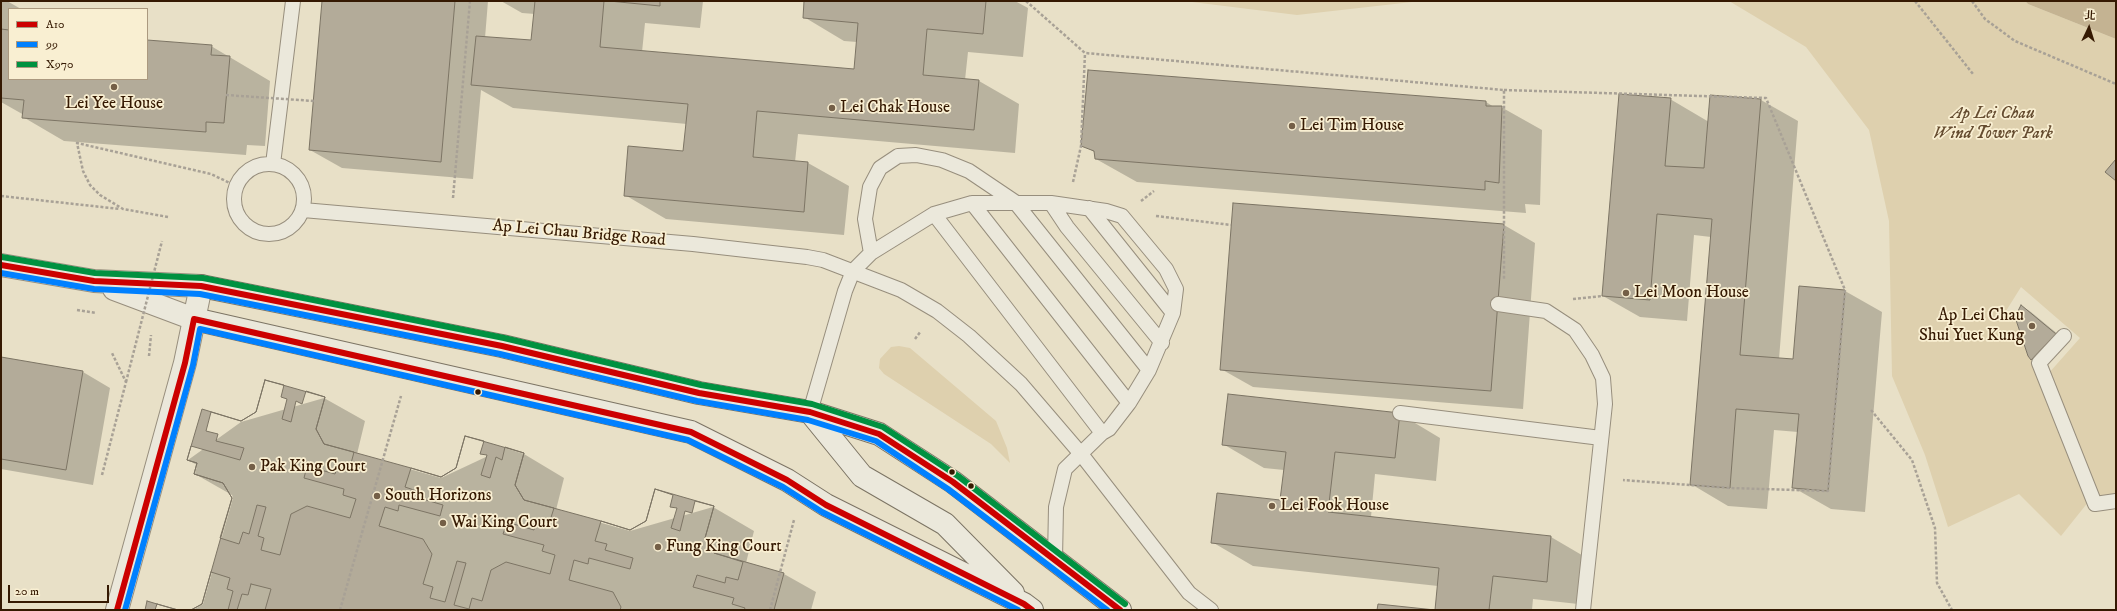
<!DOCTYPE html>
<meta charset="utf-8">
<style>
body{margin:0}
#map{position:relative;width:2117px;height:611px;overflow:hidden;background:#e8e0c7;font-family:"IM FELL DW Pica","Noto Serif TC",serif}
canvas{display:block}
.frame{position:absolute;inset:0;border:2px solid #351902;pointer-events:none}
.legend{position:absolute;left:8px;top:8px;width:140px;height:72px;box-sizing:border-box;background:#f9efd2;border:1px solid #ab997f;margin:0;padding:5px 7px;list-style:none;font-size:12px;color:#351902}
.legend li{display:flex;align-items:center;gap:8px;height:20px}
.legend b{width:20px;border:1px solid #ab997f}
.north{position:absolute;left:2069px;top:8px;width:40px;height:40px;-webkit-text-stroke:3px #f9efd2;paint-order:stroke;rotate:4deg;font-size:11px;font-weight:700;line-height:16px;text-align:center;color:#351902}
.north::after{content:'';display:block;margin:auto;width:14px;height:18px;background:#351902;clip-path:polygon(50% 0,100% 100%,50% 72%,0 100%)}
.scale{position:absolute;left:8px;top:585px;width:101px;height:18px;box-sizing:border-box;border:2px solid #351902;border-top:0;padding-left:5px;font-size:12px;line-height:14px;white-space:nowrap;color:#351902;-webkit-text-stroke:3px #f9efd2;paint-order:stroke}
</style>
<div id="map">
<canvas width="2117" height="611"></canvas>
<div class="frame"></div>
<ul class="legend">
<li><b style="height:5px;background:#c00"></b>A10</li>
<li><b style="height:5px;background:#0080ff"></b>99</li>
<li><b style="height:5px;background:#009140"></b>X970</li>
</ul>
<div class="north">北</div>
<div class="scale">20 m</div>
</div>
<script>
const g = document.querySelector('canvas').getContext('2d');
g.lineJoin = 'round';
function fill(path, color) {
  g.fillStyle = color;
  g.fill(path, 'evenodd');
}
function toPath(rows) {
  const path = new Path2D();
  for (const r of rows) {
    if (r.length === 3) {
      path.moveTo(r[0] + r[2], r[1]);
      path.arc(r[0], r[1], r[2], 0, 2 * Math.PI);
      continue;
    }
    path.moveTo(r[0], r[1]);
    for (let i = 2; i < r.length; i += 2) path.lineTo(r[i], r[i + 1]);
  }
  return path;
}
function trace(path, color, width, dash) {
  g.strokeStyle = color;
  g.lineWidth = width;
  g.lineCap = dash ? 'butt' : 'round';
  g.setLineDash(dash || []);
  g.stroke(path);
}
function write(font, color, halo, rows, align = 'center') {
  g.font = font + ' "IM FELL DW Pica",serif';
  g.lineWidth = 3.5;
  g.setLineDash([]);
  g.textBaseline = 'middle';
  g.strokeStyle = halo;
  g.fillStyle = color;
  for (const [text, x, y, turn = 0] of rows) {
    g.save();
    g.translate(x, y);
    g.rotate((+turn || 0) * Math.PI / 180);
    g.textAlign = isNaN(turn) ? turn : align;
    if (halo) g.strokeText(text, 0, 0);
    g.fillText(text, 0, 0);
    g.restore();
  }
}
const green = toPath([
 [1184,1,1421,1,1297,15],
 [1729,1,2025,1,2028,4,2116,39,2116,495,2097,498,2048,374,2080,338,2021,287,2006,311,2015,317,2028,356,2031,360,2089,501,2061,536,2019,494,1948,527,1925,455,1892,376,1889,221,1869,130,1806,47],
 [899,346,910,348,996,421,1007,448,1010,463,991,444,884,374,879,368,880,359,891,347]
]);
const water = toPath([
 [2025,1,2116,1,2116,39,2028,4]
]);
const shadow = toPath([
 [1,1,7,1,21,9,9,9,9,79,147,79,147,41,211,46,270,81,265,146,247,145,246,155,64,141,23,117,24,115,1,102],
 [323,1,488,1,485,38,532,41,535,14,522,13,501,1,703,1,700,28,645,23,642,52,855,70,857,42,844,41,804,17,805,1,1015,1,1028,8,1023,57,968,52,965,80,979,81,1019,104,1015,153,798,134,795,162,808,163,849,186,844,235,666,219,625,195,684,152,687,124,513,108,481,90,473,179,342,168,310,150],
 [1711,96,1761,100,1798,121,1779,359,1794,360,1845,291,1882,312,1865,512,1831,509,1794,488,1798,432,1774,430,1767,509,1728,506,1691,484,1711,237,1694,235,1687,321,1640,317,1603,296,1670,99,1709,122],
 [1486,102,1494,107,1501,107,1542,130,1540,205,1525,204,1526,213,1137,182,1096,159,1096,153,1082,145],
 [1504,225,1535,243,1523,409,1253,387,1221,369],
 [2022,306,2031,312,2065,340,2042,365,2028,355],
 [1,358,83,372,110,388,93,485,1,469],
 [324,398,365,421,357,454,441,478,505,448,524,454,564,478,556,510,630,531,713,507,754,531,746,563,784,574,816,592,811,610,193,610,203,604,233,498,232,495,195,474,197,465,188,460,241,422],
 [1400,414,1440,438,1436,481,1375,474,1371,517,1551,537,1592,561,1587,605,1533,599,1532,610,1436,610,1438,586,1253,566,1212,542,1281,501,1284,470,1264,468,1223,444]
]);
const building = toPath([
 [322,1,455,1,441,162,309,150,322,1],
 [535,1,604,1,600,47,854,69,858,23,803,18,804,1,986,1,983,34,927,29,923,75,979,80,974,130,757,111,753,157,808,162,804,212,624,196,628,146,683,151,688,104,471,85,476,36,531,40,535,1],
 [609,1,660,1,660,6,609,1],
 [1,29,9,30,9,79,147,79,147,40,212,45,211,55,230,56,224,123,206,122,206,132,22,118,24,100,1,98,1,29],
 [1088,70,1486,101,1486,106,1502,106,1499,183,1485,181,1485,190,1095,159,1094,151,1081,146,1088,70],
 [1619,94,1671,98,1665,166,1704,168,1710,95,1761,99,1740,355,1793,359,1799,286,1845,290,1828,491,1792,488,1799,414,1736,409,1730,488,1690,485,1712,219,1657,214,1650,300,1602,296,1619,94],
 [2116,159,2116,181,2105,172,2116,159],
 [1233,203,1504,224,1491,391,1220,370,1233,203],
 [2021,305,2056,334,2031,360,2028,356,2015,317,2021,305],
 [1,357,83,371,66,470,1,459,1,357],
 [265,380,284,385,281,397,287,399,282,419,291,422,296,401,302,404,306,391,325,397,316,429,324,444,354,452,349,471,337,468,335,474,307,466,304,478,344,489,343,495,356,499,350,518,307,506,291,514,280,555,261,550,264,538,258,536,266,507,257,505,249,534,243,532,239,544,220,538,232,498,223,483,194,474,197,463,187,460,191,446,240,460,244,448,216,441,218,434,206,431,211,412,241,421,256,412,265,380],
 [265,380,325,397,316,429,324,444,411,468,441,477,456,468,465,436,524,453,515,485,524,500,601,521,630,530,646,521,655,489,714,506,705,538,714,553,784,573,774,610,191,610,202,604,232,498,223,483,194,474,197,463,187,460,202,409,241,421,256,412,265,380],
 [1228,394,1400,413,1395,458,1335,452,1328,512,1551,536,1547,582,1493,576,1489,610,1377,610,1378,604,1435,610,1439,568,1211,543,1217,493,1280,500,1286,452,1222,445,1228,394],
 [465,436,484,441,480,454,487,455,481,475,490,478,496,457,502,460,505,447,524,453,515,485,524,500,554,508,548,527,536,524,534,530,507,522,503,534,544,545,542,551,555,555,550,574,506,562,491,570,482,601,472,598,469,609,454,605,466,563,457,561,445,602,430,598,433,587,423,584,432,554,423,539,379,526,385,507,398,511,399,505,440,516,443,505,416,497,417,491,405,487,411,468,441,477,456,468,465,436],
 [655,489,673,495,670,507,677,508,671,528,680,531,685,511,692,513,695,501,714,506,705,538,714,553,743,562,738,580,726,577,725,583,697,575,693,587,734,598,732,604,745,608,744,610,620,610,621,607,613,592,569,580,574,560,588,564,589,558,630,569,633,558,605,550,607,544,595,541,601,521,630,530,646,521,655,489],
 [211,572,230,578,227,589,233,591,228,610,191,610,202,604,211,572],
 [251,584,271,589,265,610,237,610,242,594,248,595,251,584],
 [147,601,157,604,178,610,145,610,147,601],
 [157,604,178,610,155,610,157,604]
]);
const path = toPath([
 [1026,1,1085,53,1504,90,1504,280],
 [1915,1,1973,74],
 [1972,1,1985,19,2015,41,2116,84],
 [1504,90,1766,98,1845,290,1828,491,1730,488,1623,480],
 [1073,182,1081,146,1085,53],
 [1,196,120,209],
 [453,198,470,1],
 [1141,201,1154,191],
 [1156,216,1231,225],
 [168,217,123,209,100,195,90,185,83,171,77,143,211,174,236,186],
 [1573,299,1602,296],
 [77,310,96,313],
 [915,339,921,331],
 [149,356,151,335],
 [1871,410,1912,460,1935,528,1937,583,1952,610],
 [102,475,126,382,112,353],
 [340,610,401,396],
 [770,610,794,520]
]);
const service = toPath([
 [269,199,35],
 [273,164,293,1],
 [972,203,1129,403],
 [1051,203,1067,227,1162,343],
 [1089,208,1173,313],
 [303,210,693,244,807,257,823,260,901,290,937,311,969,336,1021,384,1081,454,1189,593,1211,610],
 [934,214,1102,433],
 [871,253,865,219,870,187,880,168,898,156,916,155,942,160,969,171,1015,202,1149,370],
 [1498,304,1546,311,1575,330,1592,355,1603,378,1605,404,1583,610],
 [2064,336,2039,363,2095,504,2116,501],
 [810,412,845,291,853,271,871,253,934,214,972,203,1051,203,1106,211,1122,216,1166,269,1176,289,1173,313,1149,370,1129,403,1109,429,1102,433,1065,469,1056,507,1055,559],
 [1400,413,1601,438]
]);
const tertiary = toPath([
 [1,265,94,281,201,286,185,363,117,610],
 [114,289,194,319]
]);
const secondary = toPath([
 [201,286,502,346,699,393,810,412,879,434,953,482,1120,610],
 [194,319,691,432,787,480,826,505,1024,604,1032,610],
 [810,412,862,476,945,524,1013,593]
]);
const pathBridge = toPath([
 [226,95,314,101],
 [126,382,162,241]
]);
const bus1 = toPath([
 [1,265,94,281,201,286,502,346,699,393,810,412,879,434,953,482,1120,610],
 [117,610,185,363,194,319,691,432,787,480,826,505,1024,604,1032,610]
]);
const bus2 = toPath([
 [1,273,94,289,200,294,500,354,697,401,808,420,876,441,948,489,1107,610],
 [125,610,193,365,200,329,688,440,783,487,822,512,1018,610]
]);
const bus3 = toPath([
 [2,257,95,273,203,278,504,338,701,385,812,404,883,427,958,476,1125,604]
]);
const markers = [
 [114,87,4,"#745f47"],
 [832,108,4,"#745f47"],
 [1292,126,4,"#745f47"],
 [1626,293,4,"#745f47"],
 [2032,326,4,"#745f47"],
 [478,392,3.5,"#351902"],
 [252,467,4,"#745f47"],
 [952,472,3.5,"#351902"],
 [971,486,3.5,"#351902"],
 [377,496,4,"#745f47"],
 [1272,506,4,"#745f47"],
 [443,523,4,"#745f47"],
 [658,547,4,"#745f47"]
];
const poiNames = [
 ["Lei Yee House",114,104,"center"],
 ["Lei Chak House",840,108],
 ["Lei Tim House",1300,126],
 ["Lei Moon House",1634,293],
 ["Ap Lei Chau",2024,316,"right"],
 ["Shui Yuet Kung",2024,336,"right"],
 ["Pak King Court",260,467],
 ["South Horizons",385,496],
 ["Lei Fook House",1280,506],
 ["Wai King Court",451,523],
 ["Fung King Court",666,547]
];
const parkNames = [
 ["Ap Lei Chau",1993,114],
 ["Wind Tower Park",1993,134]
];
const streetNames = [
 ["Ap Lei Chau Bridge Road",579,234,5]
];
fill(green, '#ded0ae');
fill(water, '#c4b392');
fill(shadow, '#0003');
fill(building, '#b3ab99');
trace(building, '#7c7464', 1);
trace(service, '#978e7d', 16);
trace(tertiary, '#978e7d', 24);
trace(secondary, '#7c7464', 24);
trace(path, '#a8a196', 2.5, [3, 2]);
trace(service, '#ebe8db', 14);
trace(tertiary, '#ebe8db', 22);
trace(secondary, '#ebe8db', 22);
trace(pathBridge, '#a8a196', 2.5, [3, 2]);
trace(bus1, '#c00', 6);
trace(bus2, '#0080ff', 6);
trace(bus3, '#009140', 6);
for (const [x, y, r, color] of markers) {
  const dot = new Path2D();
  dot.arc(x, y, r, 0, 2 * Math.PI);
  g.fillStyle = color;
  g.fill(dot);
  trace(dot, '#f9efd2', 1.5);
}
write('17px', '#351902', '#f9efd2', poiNames, 'left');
write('italic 17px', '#654c30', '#f9efd2', parkNames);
write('17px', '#351902', '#f9efd2', streetNames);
</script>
